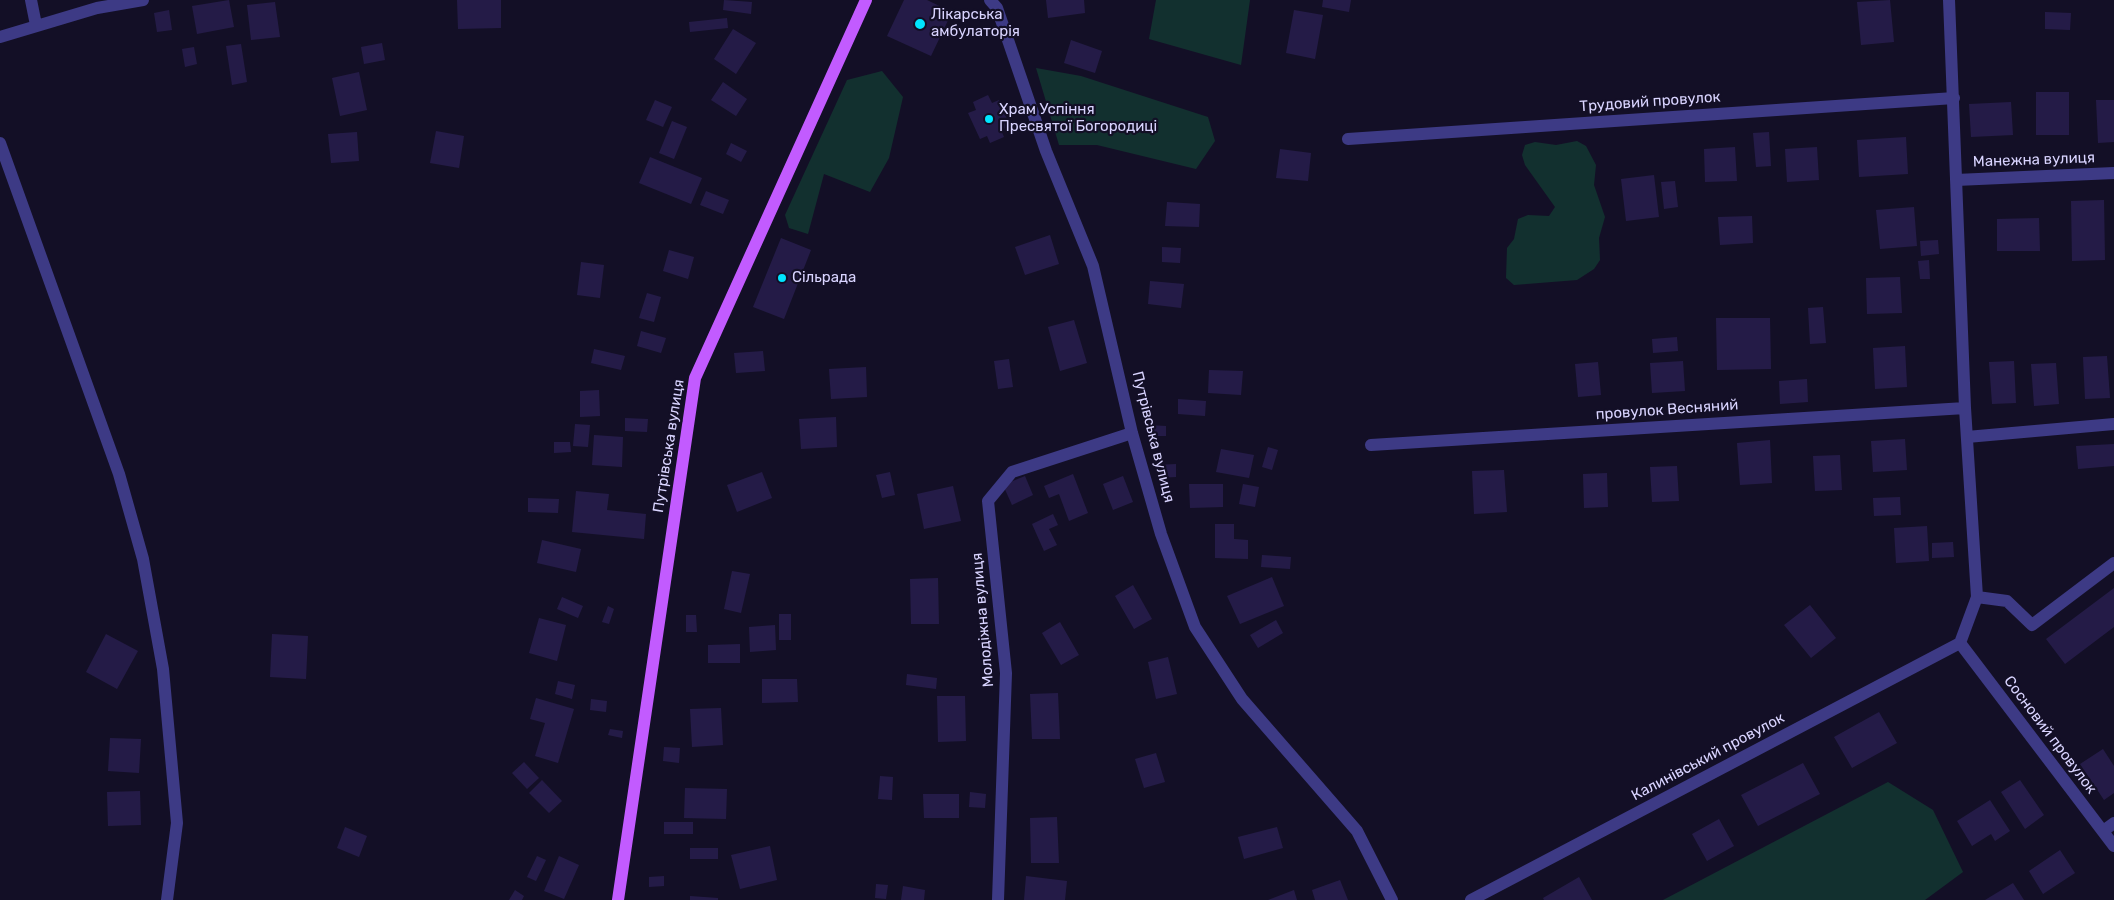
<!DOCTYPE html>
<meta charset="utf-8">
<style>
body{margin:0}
canvas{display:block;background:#130f26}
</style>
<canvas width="2114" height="900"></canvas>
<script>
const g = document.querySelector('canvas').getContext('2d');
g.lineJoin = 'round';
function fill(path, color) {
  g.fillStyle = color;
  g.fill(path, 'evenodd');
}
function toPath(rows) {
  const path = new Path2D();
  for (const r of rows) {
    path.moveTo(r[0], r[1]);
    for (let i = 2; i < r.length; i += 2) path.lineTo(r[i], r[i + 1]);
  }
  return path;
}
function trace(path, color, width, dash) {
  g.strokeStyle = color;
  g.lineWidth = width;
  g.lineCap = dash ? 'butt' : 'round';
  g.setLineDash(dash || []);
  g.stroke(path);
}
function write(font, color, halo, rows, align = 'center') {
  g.font = font + ' Rubik,sans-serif';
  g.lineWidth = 4.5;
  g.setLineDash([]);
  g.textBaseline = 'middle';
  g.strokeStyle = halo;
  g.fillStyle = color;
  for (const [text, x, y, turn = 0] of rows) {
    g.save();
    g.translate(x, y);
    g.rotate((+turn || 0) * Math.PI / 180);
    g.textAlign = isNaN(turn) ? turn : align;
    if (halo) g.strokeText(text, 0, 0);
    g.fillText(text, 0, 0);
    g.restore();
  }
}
const green = toPath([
 [1156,0,1250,0,1241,65,1149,39],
 [1036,68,1081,76,1208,117,1215,141,1196,169,1097,145,1059,145],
 [882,71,903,97,889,158,870,192,824,174,808,234,789,228,785,215,847,80],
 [1577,141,1586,146,1596,165,1594,185,1605,217,1599,238,1600,260,1594,269,1577,280,1514,285,1506,278,1507,248,1514,239,1518,219,1528,215,1549,216,1555,207,1525,165,1522,155,1525,145,1535,142,1556,145],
 [1888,782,1933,810,1963,872,1925,900,1663,900]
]);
const building = toPath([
 [229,0,234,27,197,34,192,6],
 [457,0,501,0,501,28,458,29],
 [724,0,752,2,751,14,723,10],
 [904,0,927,0,952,12,931,56,887,36],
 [1046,0,1084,0,1085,13,1048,18],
 [1323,0,1351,0,1349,12,1322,7],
 [1890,0,1894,42,1861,45,1857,2],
 [275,2,280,37,251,40,247,5],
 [169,10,172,30,157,32,154,13],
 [1294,10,1323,15,1315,59,1286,53],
 [2045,12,2071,13,2070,30,2045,29],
 [727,18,728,28,690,32,689,22],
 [733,29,756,43,736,74,714,59],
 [1071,40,1102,51,1095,73,1064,63],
 [382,43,385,60,364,64,361,47],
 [241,44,247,82,232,85,226,46],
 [194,47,197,64,185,67,182,49],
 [359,72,367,110,340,116,332,78],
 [723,82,747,99,736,116,711,100],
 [2036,92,2069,92,2069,135,2036,135],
 [988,95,992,103,999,100,1010,126,1001,130,1004,137,990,143,987,136,980,139,968,113,976,110,973,102],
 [655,100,672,107,663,127,646,120],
 [2096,100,2114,100,2114,142,2098,143],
 [2011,102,2013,135,1971,137,1969,104],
 [672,121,687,127,674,159,659,153],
 [436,131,464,136,459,168,430,163],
 [357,132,359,161,331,163,328,134],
 [1769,132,1771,166,1756,167,1753,133],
 [1906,137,1908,174,1859,177,1857,140],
 [731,143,747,151,741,162,726,154],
 [1735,147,1737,181,1705,182,1704,149],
 [1817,147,1819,180,1787,182,1785,149],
 [1280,149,1311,153,1308,181,1276,178],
 [650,157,702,178,691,204,639,183],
 [1654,175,1659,217,1626,221,1621,179],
 [1675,181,1678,207,1664,209,1661,182],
 [706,191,729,200,723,214,700,205],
 [2104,200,2105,260,2072,261,2071,201],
 [1167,202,1200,204,1199,227,1165,226],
 [1914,207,1917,246,1880,249,1876,210],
 [1752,216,1753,243,1720,245,1718,217],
 [2039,218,2040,251,1997,251,1997,219],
 [1050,235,1059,264,1025,275,1015,247],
 [781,238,811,250,784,319,753,307],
 [1938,240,1939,254,1921,256,1920,241],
 [1162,247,1181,248,1180,263,1162,262],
 [669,250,694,257,688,279,663,271],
 [1929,260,1930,279,1920,279,1918,261],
 [581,262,604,265,600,298,577,295],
 [1900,277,1902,313,1867,314,1866,278],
 [1150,281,1184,284,1181,308,1148,304],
 [647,293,661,297,654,322,639,318],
 [1823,307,1826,343,1810,344,1808,308],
 [1716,318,1770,318,1771,369,1717,370],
 [1074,320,1087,363,1060,371,1048,327],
 [641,331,666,338,661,353,637,346],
 [1677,337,1678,351,1653,353,1652,339],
 [1905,346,1907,387,1875,389,1873,348],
 [594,349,625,356,621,370,591,363],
 [763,351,765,371,736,373,734,353],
 [2107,356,2110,398,2085,399,2083,357],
 [1009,359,1013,387,998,389,994,361],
 [1683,361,1685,391,1652,393,1650,363],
 [2014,361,2016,403,1992,404,1989,362],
 [1598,362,1601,395,1578,397,1575,364],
 [2056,363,2059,404,2034,406,2031,364],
 [866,367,867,397,831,399,829,369],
 [1209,370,1243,371,1241,395,1208,393],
 [1807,379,1808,402,1780,404,1779,381],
 [599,390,600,416,580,417,580,391],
 [1178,399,1206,401,1205,416,1178,414],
 [836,417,837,447,801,449,799,419],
 [625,418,648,419,647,432,625,431],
 [575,424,590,425,588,447,573,446],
 [1148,425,1166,426,1166,436,1148,436],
 [594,435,623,437,622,467,592,465],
 [1905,439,1907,470,1873,472,1871,441],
 [1770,440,1772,483,1740,485,1737,443],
 [554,442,570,442,571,452,554,453],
 [2114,444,2114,466,2078,469,2076,446],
 [1268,447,1278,450,1272,470,1262,467],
 [1221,449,1254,455,1249,478,1216,472],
 [1840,455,1842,490,1815,491,1813,456],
 [1176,464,1176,477,1158,478,1158,465],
 [1677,466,1679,501,1652,502,1650,467],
 [1504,470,1507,512,1474,514,1472,471],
 [762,472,772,498,737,512,727,485],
 [890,472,895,495,882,498,876,475],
 [1607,473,1608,507,1584,508,1583,474],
 [1073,474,1088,513,1069,521,1059,494,1049,498,1044,486],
 [1025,476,1033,495,1012,505,1003,485],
 [1123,476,1133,502,1113,510,1103,484],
 [1189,484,1223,484,1223,507,1190,508],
 [1243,484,1259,487,1255,507,1239,504],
 [953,486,961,521,924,529,917,494],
 [576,491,609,494,607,510,646,514,644,539,572,532],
 [1900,497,1901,515,1874,516,1873,498],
 [528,498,559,499,558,513,528,512],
 [1053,514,1058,525,1049,529,1057,545,1044,551,1032,524],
 [1215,524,1234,524,1234,539,1248,540,1248,559,1215,558],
 [1927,526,1929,561,1896,563,1894,528],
 [542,540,581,549,576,572,537,563],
 [1953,542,1954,557,1932,558,1932,543],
 [1262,555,1291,557,1290,569,1261,567],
 [732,571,750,574,741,613,724,609],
 [1272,577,1284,606,1240,624,1227,596],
 [938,578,939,624,911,624,910,579],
 [1133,585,1152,619,1134,629,1115,596],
 [2114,588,2114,627,2065,664,2046,639],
 [562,597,583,606,578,618,557,609],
 [1810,605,1836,638,1811,658,1784,625],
 [608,606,614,609,609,624,602,622],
 [779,614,791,614,791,640,779,640],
 [686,615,696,615,697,632,686,632],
 [539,618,566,625,557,661,529,653],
 [1276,620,1283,633,1258,648,1250,635],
 [1060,622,1079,655,1061,665,1042,633],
 [775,625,776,650,750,652,749,627],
 [106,634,138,651,117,689,86,672],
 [272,634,308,636,306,679,270,677],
 [740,644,740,663,708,663,708,645],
 [1168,657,1177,694,1156,699,1148,662],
 [907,674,937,678,936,689,906,685],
 [762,679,797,679,798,702,762,703],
 [558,681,575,685,572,699,555,694],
 [1058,693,1060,739,1032,739,1030,694],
 [937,696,965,696,966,741,938,742],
 [536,698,574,709,558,763,535,756,545,723,530,719],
 [591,699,607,701,606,712,590,710],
 [721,708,723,745,692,747,690,709],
 [1879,712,1897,743,1852,768,1834,737],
 [610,729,623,731,622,738,608,735],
 [110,738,141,739,139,773,108,771],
 [664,747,680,748,679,763,663,761],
 [2103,749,2114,766,2114,793,2104,800,2080,764],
 [1156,753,1165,782,1144,788,1135,759],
 [524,762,539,778,527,789,512,773],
 [1803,763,1820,794,1758,826,1741,795],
 [880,776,893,777,892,800,878,799],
 [542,780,562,801,549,813,529,793],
 [2020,780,2044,815,2025,829,2001,792],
 [685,788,727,789,726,819,684,818],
 [140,791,141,825,108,826,107,792],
 [970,792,986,794,985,808,969,807],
 [923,794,959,794,959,818,924,818],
 [1990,800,2010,831,1995,841,1991,834,1972,846,1957,821],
 [1057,817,1059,863,1031,863,1030,818],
 [1719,819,1734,846,1707,861,1692,834],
 [664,822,693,822,693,834,664,834],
 [345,827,367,836,359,857,337,848],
 [1277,827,1283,848,1244,859,1238,837],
 [770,846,777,880,740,889,731,855],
 [690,848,718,848,718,859,690,859],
 [2060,850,2075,873,2043,894,2029,871],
 [537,856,546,860,536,881,527,877],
 [559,856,579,865,564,899,544,891],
 [664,876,664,886,649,887,649,877],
 [1026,876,1067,881,1065,900,1024,900],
 [1579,877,1592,900,1544,900,1543,898],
 [1340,880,1348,900,1315,900,1312,890],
 [2013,883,2024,900,1985,900],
 [876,884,888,885,886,899,875,898],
 [903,886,925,890,924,900,901,900],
 [515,890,524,896,522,900,509,900],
 [1294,890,1297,900,1268,900],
 [690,896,718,898,718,900,690,900]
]);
const minor = toPath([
 [31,0,36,25],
 [990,0,997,8,1046,151,1093,266,1132,433,1161,534,1195,627,1242,699,1357,831,1392,900],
 [1949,0,1965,408,1977,597,1960,643],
 [0,37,97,8,143,0],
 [1348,139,1954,98],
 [0,143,119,474,143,559,163,669,177,823,167,900],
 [1956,180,2114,173],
 [1967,437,2114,424],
 [1371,445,1965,408],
 [1977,597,2007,601,2032,625,2114,563],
 [1960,643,2114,846],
 [2103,831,2114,823],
 [998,900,1006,673,988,501,1012,472,1132,433],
 [1471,900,1960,643]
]);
const major = toPath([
 [618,900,695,378,866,0]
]);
const markers = [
 [920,24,6,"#00e5ff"],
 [989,119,5,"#00e5ff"],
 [782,278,5,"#00e5ff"]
];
const poiNames = [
 ["Лікарська",931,15],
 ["амбулаторія",931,32],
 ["Храм Успіння",999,110],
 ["Пресвятої Богородиці",999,127],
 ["Сільрада",792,278]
];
const streetNames = [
 ["Трудовий провулок",1650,102,-4],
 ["Манежна вулиця",2034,160,-2],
 ["провулок Весняний",1667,410,-4],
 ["Путрівська вулиця",1153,437,76],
 ["Путрівська вулиця",669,446,-81],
 ["Молодіжна вулиця",983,620,-95],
 ["Сосновий провулок",2050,735,53],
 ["Калинівський провулок",1708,757,-28]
];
fill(green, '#12302f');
fill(building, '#241b47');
trace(minor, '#3d3a85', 12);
trace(major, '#c25bff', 12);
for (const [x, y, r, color] of markers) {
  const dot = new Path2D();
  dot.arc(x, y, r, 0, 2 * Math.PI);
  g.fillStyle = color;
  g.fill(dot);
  trace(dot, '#130f26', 2);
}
write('15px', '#d9d4ff', '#130f26', poiNames, 'left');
write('15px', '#d9d4ff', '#130f26', streetNames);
</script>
